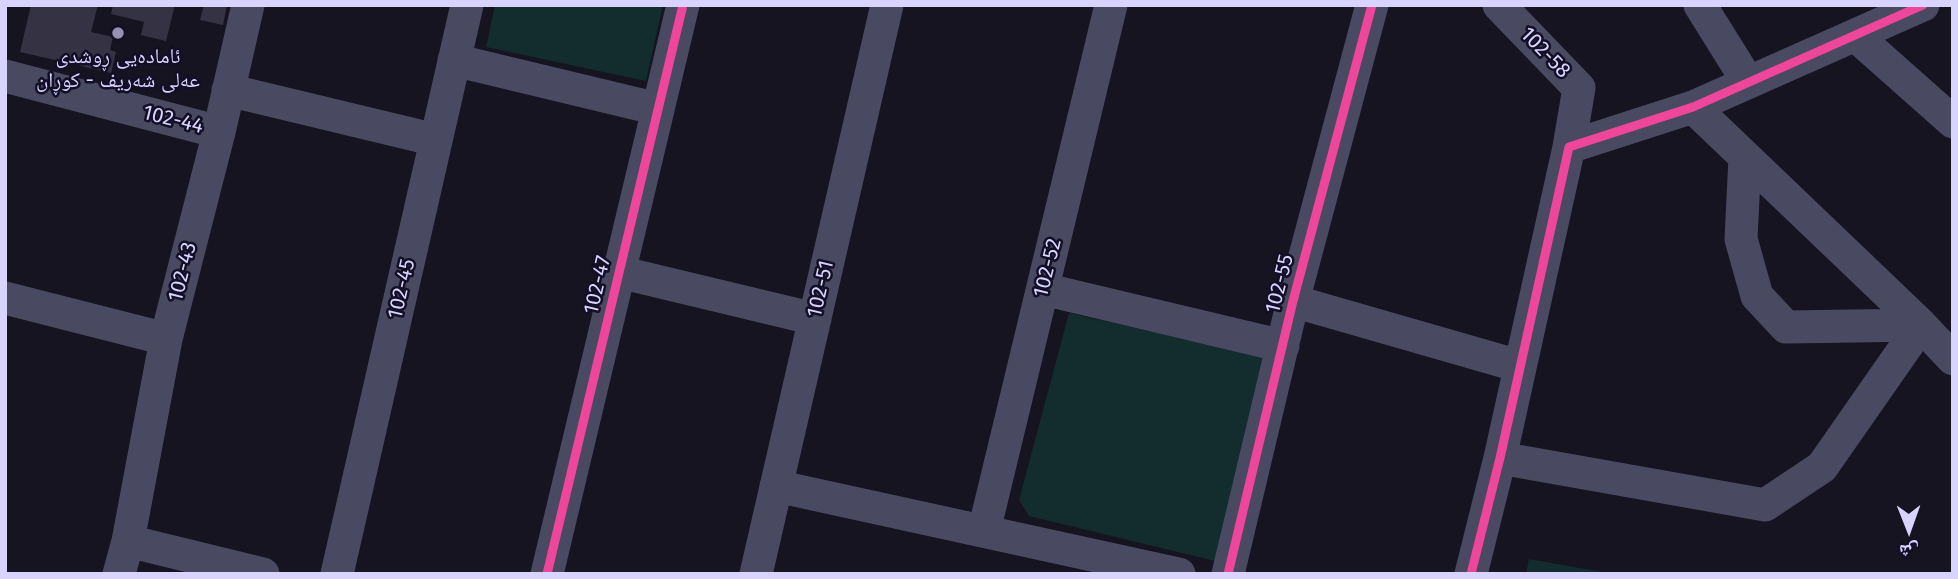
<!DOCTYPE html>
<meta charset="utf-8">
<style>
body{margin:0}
#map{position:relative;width:1958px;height:579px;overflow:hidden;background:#161421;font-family:"Fira Sans","Noto Naskh Arabic",sans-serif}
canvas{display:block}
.frame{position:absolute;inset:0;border:7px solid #d9d4ff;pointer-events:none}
.north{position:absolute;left:1874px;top:495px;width:70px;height:70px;-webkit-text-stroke:5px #130f26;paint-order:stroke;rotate:179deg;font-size:19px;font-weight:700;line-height:28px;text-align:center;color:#d9d4ff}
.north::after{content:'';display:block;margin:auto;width:24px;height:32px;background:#d9d4ff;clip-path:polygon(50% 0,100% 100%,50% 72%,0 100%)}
</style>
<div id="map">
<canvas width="1958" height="579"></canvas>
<div class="frame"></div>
<div class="north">ش</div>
</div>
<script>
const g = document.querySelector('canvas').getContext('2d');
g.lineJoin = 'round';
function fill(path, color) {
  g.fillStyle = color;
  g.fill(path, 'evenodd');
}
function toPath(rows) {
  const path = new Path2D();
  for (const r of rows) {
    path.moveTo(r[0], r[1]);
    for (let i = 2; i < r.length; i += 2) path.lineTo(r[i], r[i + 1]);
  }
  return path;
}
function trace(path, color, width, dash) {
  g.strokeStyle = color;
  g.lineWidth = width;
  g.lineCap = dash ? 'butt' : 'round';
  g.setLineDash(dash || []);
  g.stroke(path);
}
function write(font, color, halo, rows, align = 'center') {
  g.font = font + ' "Fira Sans","Noto Naskh Arabic",sans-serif';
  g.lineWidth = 5;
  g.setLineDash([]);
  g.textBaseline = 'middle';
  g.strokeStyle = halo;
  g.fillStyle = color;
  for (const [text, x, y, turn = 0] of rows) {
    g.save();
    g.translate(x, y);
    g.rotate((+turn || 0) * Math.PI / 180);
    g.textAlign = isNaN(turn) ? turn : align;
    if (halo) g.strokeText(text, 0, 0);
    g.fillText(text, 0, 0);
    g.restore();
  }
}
const green = toPath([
 [495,5,663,5,646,81,486,47],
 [1069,313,1264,357,1215,561,1029,516,1019,500],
 [1529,559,1613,574,1526,574]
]);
const building = toPath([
 [31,5,98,5,91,32,113,37,110,50,116,52,111,73,20,52],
 [113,5,175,5,166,41,141,35,144,22,111,14],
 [204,5,227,5,223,25,200,20]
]);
const street = toPath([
 [1499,5,1579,88,1569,147],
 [1700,5,1748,82],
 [1856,36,1953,122],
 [454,60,658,109],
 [5,76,219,132],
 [228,90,436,140],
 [1693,107,1921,325,1953,359],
 [1745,157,1741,239,1757,296,1786,327,1921,325],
 [619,272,815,319],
 [1043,289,1283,346],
 [5,298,166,339],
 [1293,301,1519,366],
 [1500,458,1765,505,1822,467,1921,325],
 [776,486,1179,574],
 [984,531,1111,5],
 [128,541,166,339,219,132,248,5],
 [119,574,128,541,263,574],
 [337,574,467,5],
 [547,574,683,5],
 [756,574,887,5],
 [1228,574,1293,301,1372,5],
 [1471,574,1500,458,1569,147,1693,107,1923,5]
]);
const cycleway = toPath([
 [547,574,683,5],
 [1228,574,1293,301,1372,5],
 [1471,574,1500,458,1569,147,1693,107,1923,5]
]);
const markers = [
 [118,33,7,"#9591b1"]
];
const streetNames = [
 ["102-58",1545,53,46],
 ["102-44",173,120,14],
 ["102-52",1048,268,-76],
 ["102-43",183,272,-76],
 ["102-55",1280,284,-76],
 ["102-47",598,285,-77],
 ["102-45",402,289,-77],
 ["102-51",821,289,-77]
];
const poiNames = [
 ["ئامادەیی ڕوشدی",118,57],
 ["عەلی شەریف - کوڕان",118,81]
];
fill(green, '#132c2d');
fill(building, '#343243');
trace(street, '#4a4962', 33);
trace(cycleway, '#ed469a', 9);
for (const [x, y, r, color] of markers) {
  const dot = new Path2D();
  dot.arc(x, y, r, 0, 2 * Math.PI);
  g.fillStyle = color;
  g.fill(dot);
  trace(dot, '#130f26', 2.5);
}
write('21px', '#d9d4ff', '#130f26', streetNames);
write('21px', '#d9d4ff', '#130f26', poiNames);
</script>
